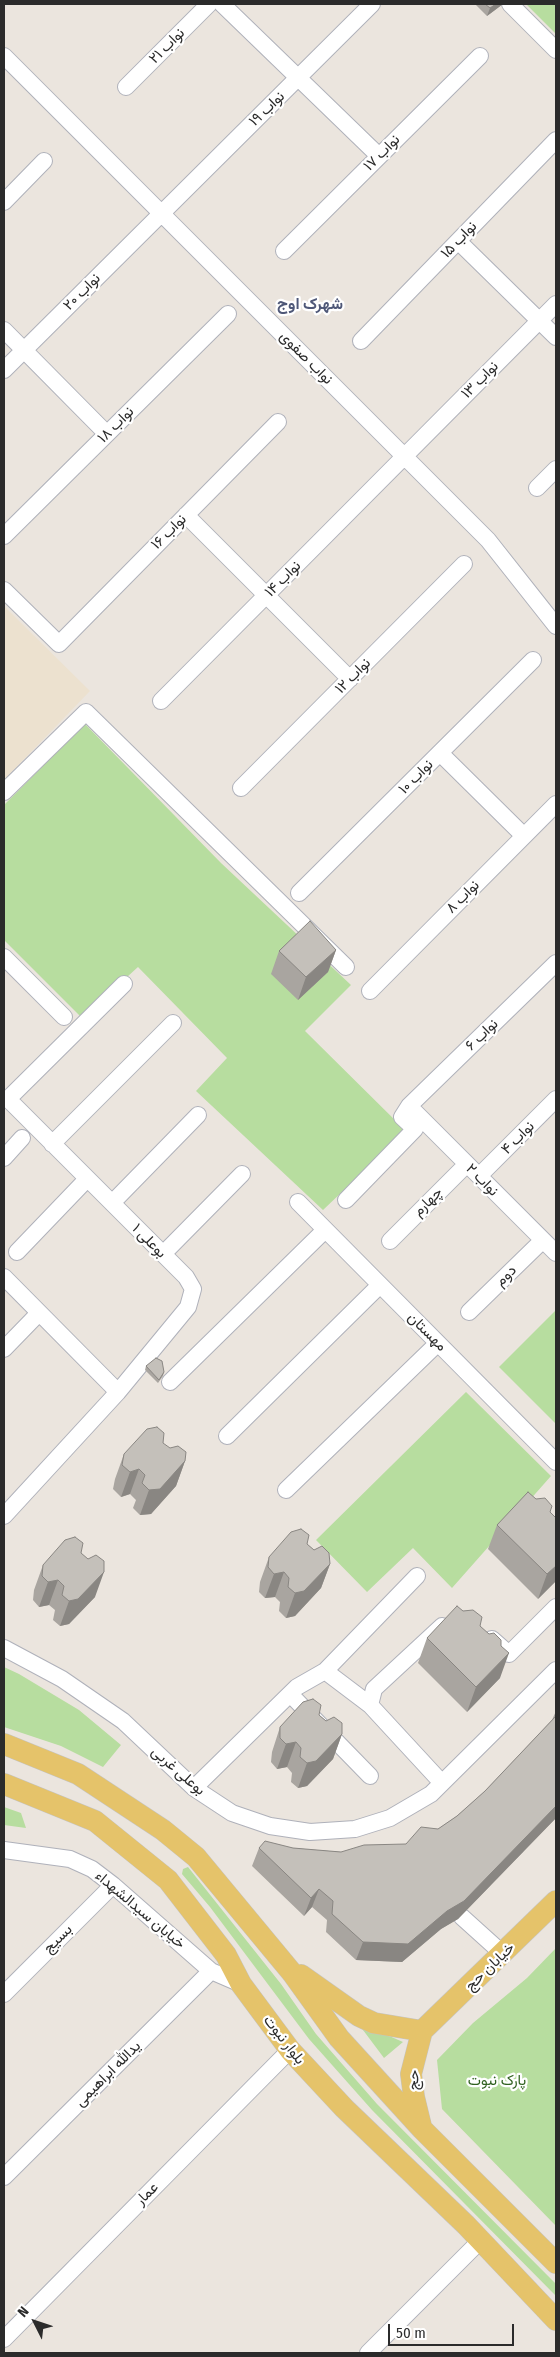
<!DOCTYPE html>
<meta charset="utf-8">
<style>
body{margin:0}
#map{position:relative;width:560px;height:2357px;overflow:hidden;background:#ebe5de;font-family:"Fira Sans Condensed",sans-serif}
canvas{display:block}
.frame{position:absolute;inset:0;border:5px solid #2b2b2b;pointer-events:none}
.north{position:absolute;left:10px;top:2297px;width:50px;height:50px;-webkit-text-stroke:4px #fff;paint-order:stroke;rotate:311deg;font-size:14px;font-weight:700;line-height:20px;text-align:center;color:#2b2b2b}
.north::after{content:'';display:block;margin:auto;width:18px;height:22px;background:#2b2b2b;clip-path:polygon(50% 0,100% 100%,50% 72%,0 100%)}
.scale{position:absolute;left:388px;top:2324px;width:126px;height:22px;box-sizing:border-box;border:2px solid #2b2b2b;border-top:0;padding-left:6px;font-size:15px;line-height:18px;white-space:nowrap;color:#2b2b2b;-webkit-text-stroke:4px #fff;paint-order:stroke}
</style>
<div id="map">
<canvas width="560" height="2357"></canvas>
<div class="frame"></div>
<div class="north">N</div>
<div class="scale">50 m</div>
</div>
<script>
const g = document.querySelector('canvas').getContext('2d');
g.lineJoin = 'round';
function fill(path, color) {
  g.fillStyle = color;
  g.fill(path, 'evenodd');
}
function toPath(rows) {
  const path = new Path2D();
  for (const r of rows) {
    path.moveTo(r[0], r[1]);
    for (let i = 2; i < r.length; i += 2) path.lineTo(r[i], r[i + 1]);
  }
  return path;
}
function trace(path, color, width, dash) {
  g.strokeStyle = color;
  g.lineWidth = width;
  g.lineCap = dash ? 'butt' : 'round';
  g.setLineDash(dash || []);
  g.stroke(path);
}
function write(font, color, halo, rows, align = 'center') {
  g.font = font + ' "Fira Sans Condensed",Vazirmatn,sans-serif';
  g.lineWidth = 4.5;
  g.setLineDash([]);
  g.textBaseline = 'middle';
  g.strokeStyle = halo;
  g.fillStyle = color;
  for (const [text, x, y, turn = 0] of rows) {
    g.save();
    g.translate(x, y);
    g.rotate((+turn || 0) * Math.PI / 180);
    g.textAlign = isNaN(turn) ? turn : align;
    if (halo) g.strokeText(text, 0, 0);
    g.fillText(text, 0, 0);
    g.restore();
  }
}
const education = toPath([
 [4,606,90,691,4,780]
]);
const green = toPath([
 [526,4,556,4,556,34],
 [85,724,221,863,351,985,305,1031,406,1131,323,1210,196,1091,227,1058,138,967,82,1018,4,940,4,805],
 [556,1310,556,1424,499,1367],
 [466,1392,551,1476,452,1588,413,1548,367,1592,316,1540],
 [4,1667,19,1674,79,1710,121,1745,103,1767,61,1746,4,1727],
 [4,1807,21,1813,26,1828,4,1825],
 [188,1867,281,1984,316,2034,377,2104,556,2284,556,2296,372,2110,309,2039,210,1907,182,1874,183,1869],
 [556,1948,556,2226,442,2109,437,2060,473,2023,527,1978],
 [357,2022,403,2042,384,2058]
]);
const minor = toPath([
 [222,4,379,156],
 [510,4,556,50],
 [4,56,488,540,556,626],
 [126,87,209,4],
 [4,202,44,161],
 [458,241,556,337],
 [284,251,480,56],
 [4,330,107,434],
 [361,341,556,140],
 [4,370,372,4],
 [537,488,556,469],
 [186,515,350,679],
 [4,536,228,314],
 [4,590,59,644,278,422],
 [161,701,556,304],
 [440,753,524,836],
 [241,788,464,564],
 [4,792,86,712,346,967],
 [299,893,533,660],
 [4,957,64,1017],
 [370,991,556,804],
 [409,1106,556,1253],
 [52,1144,173,1023],
 [4,1158,22,1138],
 [479,1176,556,1099],
 [346,1200,415,1129,402,1117,409,1106,556,963],
 [298,1202,556,1462],
 [112,1203,198,1115],
 [390,1241,467,1164],
 [17,1252,87,1179],
 [163,1254,242,1174],
 [4,1277,118,1392],
 [469,1312,543,1240],
 [4,1349,39,1313],
 [170,1382,325,1230],
 [227,1436,380,1285],
 [286,1490,438,1343],
 [4,1516,118,1392,188,1307,193,1289,186,1277,8,1099,124,984],
 [492,1639,509,1654,556,1607],
 [4,1648,62,1679,123,1721,194,1788,232,1813,270,1826,310,1832,355,1829,390,1818,431,1794,556,1670],
 [325,1671,417,1576],
 [290,1694,370,1776],
 [442,1783,370,1705,374,1689,442,1626],
 [194,1788,297,1687,325,1671,370,1705],
 [4,1850,70,1859,92,1869,113,1885,211,1971,241,1984],
 [462,1917,503,1954],
 [4,1994,113,1885],
 [4,2177,211,1971],
 [4,2339,290,2050],
 [368,2353,480,2241]
]);
const major = toPath([
 [4,1744,78,1774,163,1830,196,1857,293,1974,339,2038,422,2129,556,2263],
 [4,1784,95,1821,168,1880,226,1955,241,1984,290,2050,344,2108,466,2225,556,2320],
 [301,1975,359,2016,374,2023,422,2031],
 [422,2031,556,1901],
 [421,2126,414,2097,411,2074,422,2031]
]);
const wall = toPath([
 [475,4,503,4,487,16],
 [336,950,328,972,298,1000,271,974,279,951],
 [146,1366,164,1372,163,1376,158,1383,145,1370],
 [124,1454,185,1461,176,1486,151,1514,140,1515,133,1508,136,1500,130,1494,121,1497,113,1489,115,1479],
 [550,1512,556,1518,556,1581,538,1599,488,1549,497,1525],
 [307,1544,330,1564,321,1588,295,1616,286,1618,279,1611,280,1602,275,1597,265,1598,259,1592,260,1582,269,1557],
 [81,1553,95,1597,69,1624,60,1626,53,1620,55,1610,49,1605,39,1607,33,1600,34,1590,43,1565],
 [463,1611,480,1626,501,1646,500,1678,467,1712,418,1663,427,1638],
 [556,1711,556,1818,458,1919,441,1929,402,1962,356,1960,326,1932,327,1920,312,1907,304,1916,252,1866,259,1848,293,1848,341,1852,406,1844,438,1829,457,1816,485,1791,552,1720],
 [319,1715,342,1734,333,1759,307,1786,298,1788,291,1782,292,1773,287,1767,277,1769,271,1762,272,1752,280,1727]
]);
const shadedWall = toPath([
 [496,4,503,4,487,16,490,8],
 [336,950,328,972,298,1000,306,977],
 [185,1461,176,1486,151,1514,140,1515,149,1490],
 [139,1469,130,1494,121,1497,130,1472],
 [330,1564,321,1588,295,1616,286,1618,295,1593],
 [556,1566,556,1581,538,1599,547,1574],
 [104,1572,95,1597,69,1624,60,1626,69,1601],
 [284,1572,275,1597,265,1598,274,1574],
 [58,1580,49,1605,39,1607,48,1582],
 [509,1653,500,1678,467,1712,476,1687],
 [342,1734,333,1759,307,1786,298,1788,307,1763],
 [296,1742,287,1767,277,1769,286,1744],
 [556,1806,556,1818,458,1919,441,1929,402,1962,356,1960,363,1942],
 [319,1889,312,1907,304,1916,311,1898]
]);
const building = toPath([
 [485,4,496,4,490,8,485,4],
 [310,921,336,950,306,977,279,951,310,921],
 [156,1358,162,1361,164,1372,159,1380,146,1366,156,1358],
 [157,1427,164,1433,163,1443,170,1448,178,1446,186,1452,185,1461,160,1489,149,1490,142,1483,145,1475,139,1469,130,1472,122,1465,124,1454,147,1429,157,1427],
 [528,1492,536,1499,545,1498,552,1506,550,1512,556,1518,556,1566,547,1574,497,1525,528,1492],
 [301,1529,309,1535,307,1544,314,1550,322,1546,329,1553,330,1564,304,1591,295,1593,288,1587,289,1578,284,1572,274,1574,268,1567,269,1557,291,1532,301,1529],
 [75,1537,83,1543,81,1553,88,1559,96,1555,104,1561,104,1572,78,1599,69,1601,62,1595,64,1586,58,1580,48,1582,42,1576,43,1565,65,1540,75,1537],
 [457,1606,463,1611,473,1610,482,1617,480,1626,489,1634,494,1633,501,1640,501,1646,509,1653,476,1687,427,1638,457,1606],
 [313,1699,321,1705,319,1715,326,1721,334,1717,342,1723,342,1734,316,1761,307,1763,300,1757,301,1748,296,1742,286,1744,280,1738,280,1727,303,1702,313,1699],
 [556,1716,556,1806,464,1901,447,1911,408,1944,363,1942,332,1914,333,1901,319,1889,311,1898,259,1848,265,1841,293,1848,341,1852,364,1845,406,1844,421,1827,438,1829,457,1816,485,1791,556,1716]
]);
const streetNames = [
 ["نواب ۲۱",167,46,-45],
 ["نواب ۱۹",267,109,-44],
 ["نواب ۱۷",382,153,-45],
 ["نواب ۱۵",459,240,-46],
 ["نواب ۲۰",82,292,-45],
 ["نواب صفوی",306,358,45],
 ["نواب ۱۳",480,380,-45],
 ["نواب ۱۸",116,425,-45],
 ["نواب ۱۶",169,532,-45],
 ["نواب ۱۴",283,579,-45],
 ["نواب ۱۲",353,676,-45],
 ["نواب ۱۰",416,777,-45],
 ["نواب ۸",463,897,-45],
 ["نواب ۶",482,1035,-44],
 ["نواب ۴",518,1138,-45],
 ["نواب ۲",482,1180,45],
 ["چهارم",428,1202,-45],
 ["بوعلی ۱",149,1241,45],
 ["دوم",506,1276,-44],
 ["مهستان",427,1332,45],
 ["بوعلی غربی",178,1771,41],
 ["خیابان سیدالشهداء",140,1910,40],
 ["بسیج",58,1939,-45],
 ["خیابان حج",490,1967,-44],
 ["بلوار نبوت",284,2040,52],
 ["یدالله ابراهیمی",108,2074,-45],
 ["حج",414,2080,-89],
 ["عمار",147,2194,-45]
];
const parkNames = [
 ["پارک نبوت",497,2081]
];
const neighbourhoodNames = [
 ["شهرک اوج",310,305]
];
fill(education, '#ece1cf');
fill(green, '#b7dd9f');
trace(minor, '#afb1ba', 18);
trace(major, '#c4c4c4', 22);
trace(minor, '#fff', 16);
trace(major, '#e5c36a', 21);
fill(wall, '#a9a5a0');
fill(shadedWall, '#898682');
fill(building, '#c4c0ba');
trace(building, '#898682', 1);
write('15px', '#2b2b2b', '#fff', streetNames);
write('15px', '#316221', '#fff', parkNames);
write('bold 16px', '#4f5878', '#fff', neighbourhoodNames);
</script>
